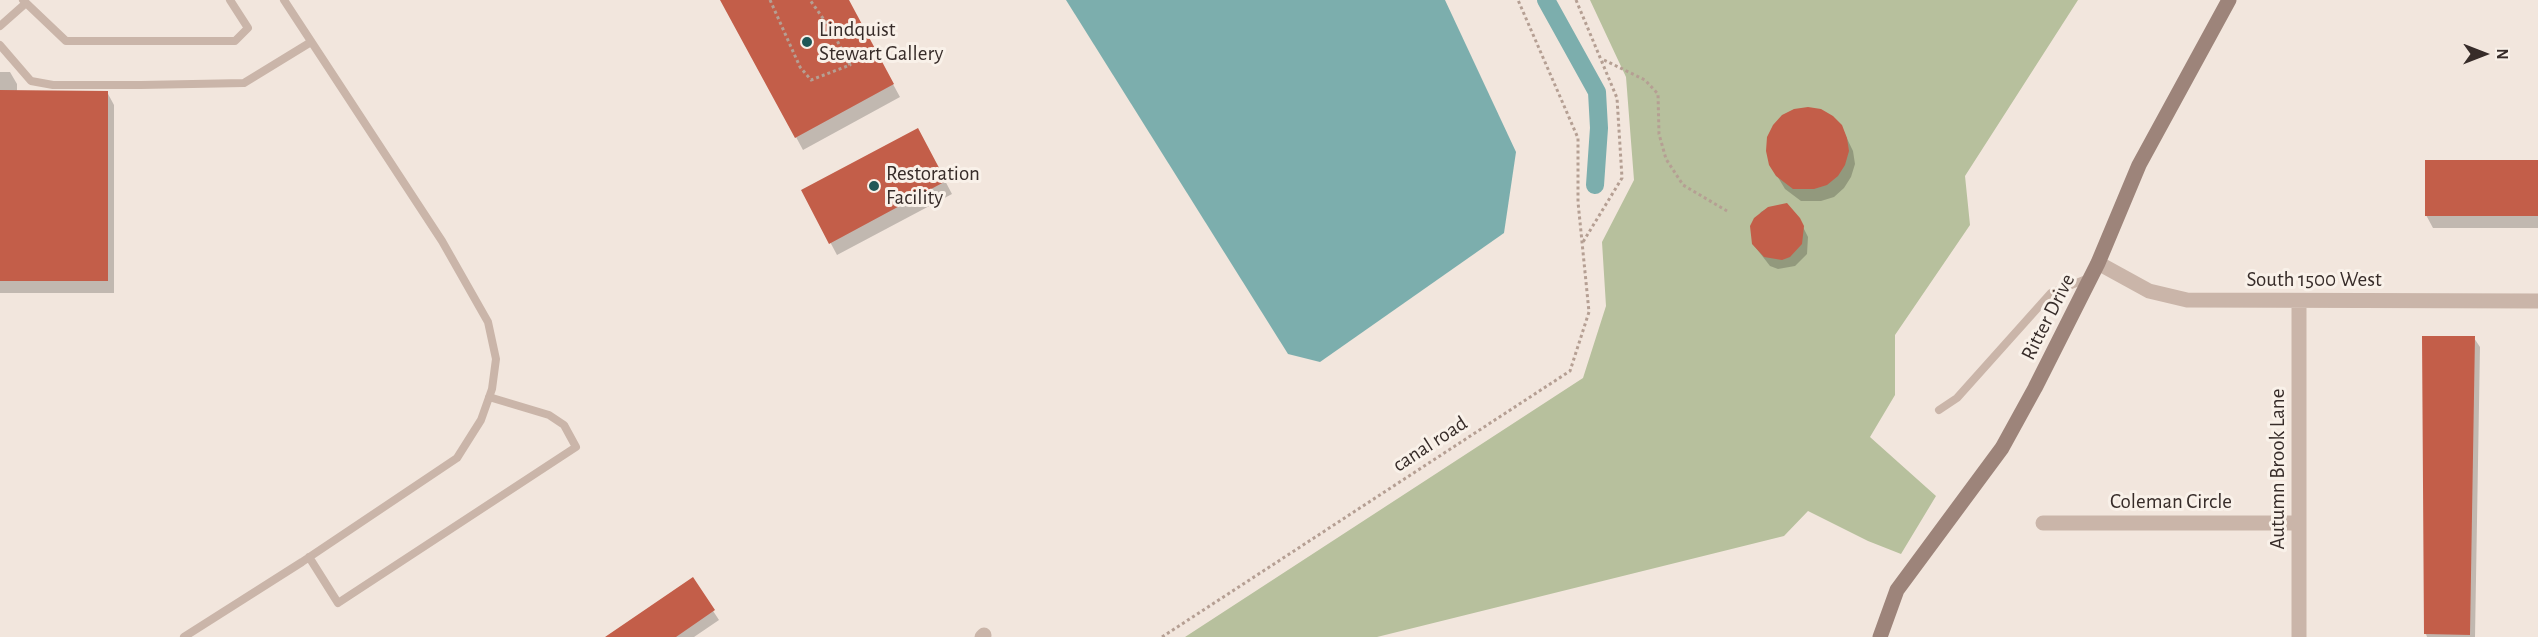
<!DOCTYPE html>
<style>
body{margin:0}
#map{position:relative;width:2538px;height:637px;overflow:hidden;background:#f2e6dd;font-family:"Alegreya Sans",sans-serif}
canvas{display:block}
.north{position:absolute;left:2454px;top:24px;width:60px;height:60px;-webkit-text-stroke:4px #f9f1e9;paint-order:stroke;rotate:90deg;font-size:16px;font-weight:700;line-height:24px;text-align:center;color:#372c29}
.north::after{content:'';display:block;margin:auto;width:21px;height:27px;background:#372c29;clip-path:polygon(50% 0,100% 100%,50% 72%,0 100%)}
</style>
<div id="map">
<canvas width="2538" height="637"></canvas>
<div class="north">N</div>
</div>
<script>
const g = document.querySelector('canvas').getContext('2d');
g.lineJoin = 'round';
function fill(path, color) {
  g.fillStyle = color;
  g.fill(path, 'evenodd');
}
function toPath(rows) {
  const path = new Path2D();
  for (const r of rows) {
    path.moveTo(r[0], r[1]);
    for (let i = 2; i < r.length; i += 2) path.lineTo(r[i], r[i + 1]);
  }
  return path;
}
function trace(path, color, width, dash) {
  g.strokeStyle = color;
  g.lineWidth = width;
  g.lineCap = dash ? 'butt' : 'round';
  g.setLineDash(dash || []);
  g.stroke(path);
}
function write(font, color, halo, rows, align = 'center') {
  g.font = font + ' "Alegreya Sans",sans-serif';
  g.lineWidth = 6;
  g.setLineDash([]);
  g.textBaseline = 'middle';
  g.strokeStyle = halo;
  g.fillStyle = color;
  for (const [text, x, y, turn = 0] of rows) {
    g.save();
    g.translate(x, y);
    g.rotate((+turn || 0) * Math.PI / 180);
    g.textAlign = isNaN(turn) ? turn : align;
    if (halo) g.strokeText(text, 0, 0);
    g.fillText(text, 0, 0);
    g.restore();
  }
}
const green = toPath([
 [1590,0,2078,0,1965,176,1970,225,1895,335,1895,395,1870,437,1936,496,1901,554,1868,541,1808,511,1784,536,1377,637,1185,637,1583,378,1606,306,1602,242,1634,180,1626,77]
]);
const water = toPath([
 [1066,0,1445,0,1516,152,1504,233,1320,362,1288,354]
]);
const shadow = toPath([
 [722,0,847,0,900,97,803,150],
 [0,72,10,72,17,84,17,91,107,92,114,105,114,293,0,293],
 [1841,126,1853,151,1855,164,1851,177,1844,188,1834,197,1821,201,1801,201,1785,189,1770,164],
 [924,141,952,194,837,255,803,191],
 [2538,162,2538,228,2433,228,2426,215],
 [1768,208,1799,219,1808,237,1807,254,1795,266,1778,269,1770,266,1753,244,1752,227,1761,212],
 [2424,337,2474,338,2480,347,2475,637,2427,637,2426,634],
 [692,579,719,620,694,637,622,637]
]);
const canal = toPath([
 [1546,0,1597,92,1599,128,1595,185]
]);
const building = toPath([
 [720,0,849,0,894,84,795,138],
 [0,90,108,91,108,281,0,281],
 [1808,107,1821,109,1833,116,1842,125,1847,138,1849,151,1845,165,1838,176,1827,185,1814,189,1793,189,1776,176,1769,165,1766,151,1767,137,1773,125,1782,115,1794,109],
 [918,128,946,181,829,244,801,190],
 [2425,160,2538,160,2538,216,2425,216],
 [1787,203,1800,218,1804,226,1802,244,1790,257,1782,260,1764,257,1752,244,1750,226,1754,218,1768,207],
 [2422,336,2475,336,2470,635,2424,634],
 [693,577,715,610,676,637,605,637]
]);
const path = toPath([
 [770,0,800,67,811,80,850,65,832,31,810,0],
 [1576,0,1617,98,1622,178,1583,242],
 [1604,60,1645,80,1658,94,1659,134,1666,159,1683,185,1727,211],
 [1162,637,1570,371,1589,312,1578,202,1578,138,1518,0]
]);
const lane = toPath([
 [23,0,66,41,235,41,248,28,230,0],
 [0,26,26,3],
 [0,45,31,81,53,85,141,85,244,83,311,42],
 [1939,410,1957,398,2051,293,2089,278],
 [309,557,338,603,576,447,564,425,549,415,489,397],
 [184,637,302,562,457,458,481,420,492,389,496,359,488,322,442,241,284,0]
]);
const street = toPath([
 [2098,263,2149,291,2187,300,2538,301],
 [2043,523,2299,523],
 [982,637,984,635],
 [2299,637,2299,301]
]);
const secondary = toPath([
 [1880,637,1897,590,2002,448,2035,388,2098,263,2139,165,2229,0]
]);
const markers = [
 [807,42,6,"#1f5757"],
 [874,186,6,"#1f5757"]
];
const poiNames = [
 ["Lindquist",819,30],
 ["Stewart Gallery",819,54],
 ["Restoration",886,174],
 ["Facility",886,198]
];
const streetNames = [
 ["South 1500 West",2314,280],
 ["Ritter Drive",2048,317,-63],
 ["canal road",1430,444,-33],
 ["Autumn Brook Lane",2278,469,-90],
 ["Coleman Circle",2171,502]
];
fill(green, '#b7c09d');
fill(water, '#7caead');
fill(shadow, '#0003');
trace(canal, '#7caead', 18);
fill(building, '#c35e49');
trace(path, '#b59f93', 3, [3, 3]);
trace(lane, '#cab5a9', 8);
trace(street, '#cab5a9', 15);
trace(secondary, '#9d847a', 15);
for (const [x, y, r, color] of markers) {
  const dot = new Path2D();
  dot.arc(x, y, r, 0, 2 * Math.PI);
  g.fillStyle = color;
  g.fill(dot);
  trace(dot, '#f9f1e9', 2);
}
write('21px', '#372c29', '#f9f1e9', poiNames, 'left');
write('21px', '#372c29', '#f9f1e9', streetNames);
</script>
